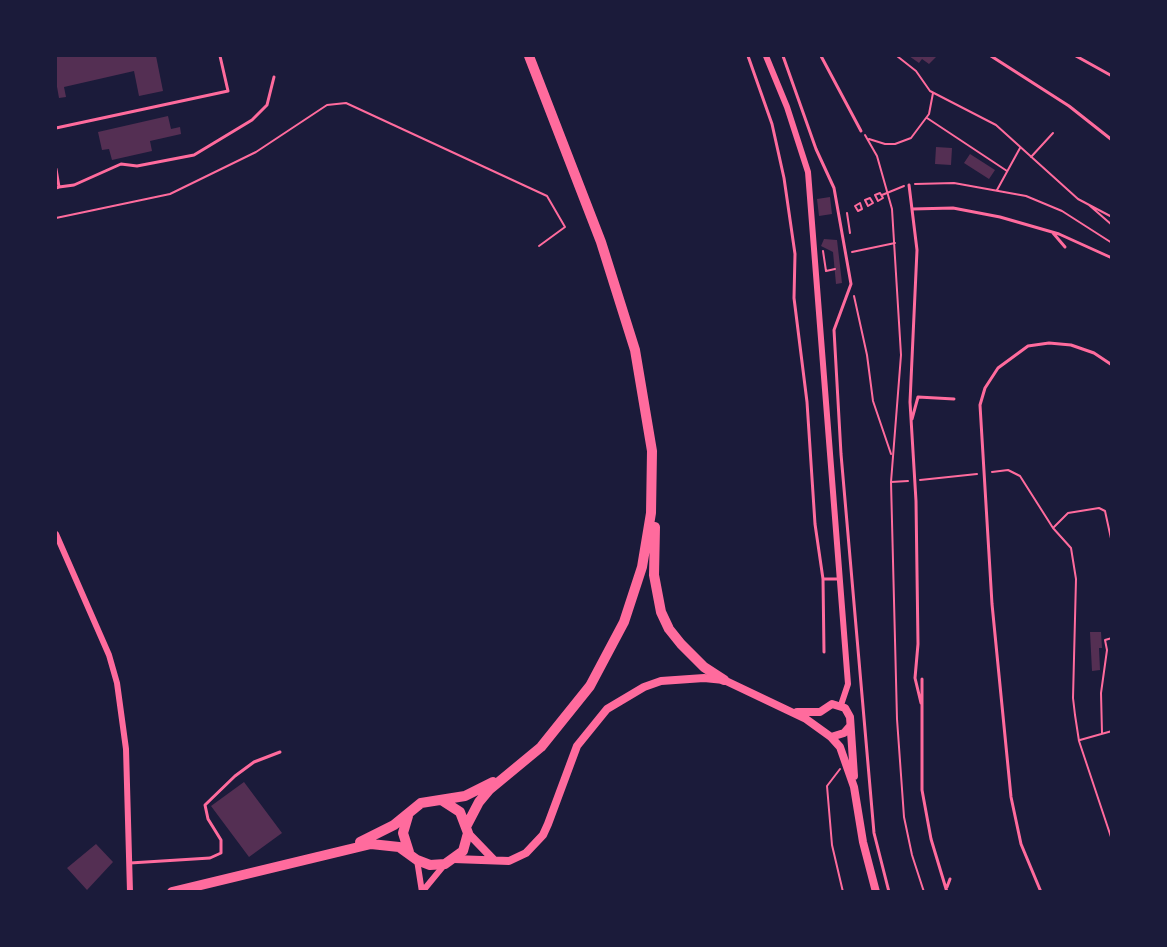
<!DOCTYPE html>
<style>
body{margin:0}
#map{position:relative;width:1167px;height:947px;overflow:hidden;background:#1b1b3a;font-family:"Alegreya Sans",sans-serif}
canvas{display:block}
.frame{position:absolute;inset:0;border:57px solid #1b1b3a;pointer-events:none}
</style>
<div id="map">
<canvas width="1167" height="947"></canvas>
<div class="frame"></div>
</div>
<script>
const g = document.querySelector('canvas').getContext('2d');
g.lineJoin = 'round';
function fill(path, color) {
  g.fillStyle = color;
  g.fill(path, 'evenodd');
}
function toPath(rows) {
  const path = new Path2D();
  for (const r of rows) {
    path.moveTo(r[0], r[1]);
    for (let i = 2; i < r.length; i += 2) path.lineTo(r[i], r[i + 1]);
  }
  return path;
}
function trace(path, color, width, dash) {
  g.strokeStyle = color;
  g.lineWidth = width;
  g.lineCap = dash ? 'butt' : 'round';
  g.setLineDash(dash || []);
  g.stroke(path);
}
const building = toPath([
 [56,56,156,56,163,91,139,96,134,71,64,87,66,97,59,98,56,81],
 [909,56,937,56,929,64,922,59,919,63],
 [168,116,171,129,180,127,181,134,150,141,152,151,112,160,109,149,102,150,98,132],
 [936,147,952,148,951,165,935,164],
 [970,154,995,170,989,179,964,163],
 [830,197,832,214,819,216,817,199],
 [824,239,837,240,842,283,836,284,833,252,821,246],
 [1090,632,1101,632,1102,648,1099,648,1100,670,1092,671],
 [244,782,282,833,249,857,211,806],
 [96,844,113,862,87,890,67,868]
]);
const path = toPath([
 [897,56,916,71,930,91,996,125,1078,199,1112,217],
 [927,118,1007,171],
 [865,135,877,156,892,209,901,355,891,482,897,719,904,817,912,855,924,892],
 [869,139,885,144,895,144,911,138,929,114,933,93],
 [1031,157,1053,133],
 [915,184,954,183,1026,196,1062,211,1112,243],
 [997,190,1020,148],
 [880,193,883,198,878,201,875,195,880,193],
 [882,195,904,186],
 [870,198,873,203,868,206,865,200,870,198],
 [860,203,862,209,858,211,855,206,860,203],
 [1089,205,1112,225],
 [847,213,850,233],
 [56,218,170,194,256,152,327,105,346,103,547,196,565,227,539,246],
 [823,251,826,271,835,269],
 [852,252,895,243],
 [854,296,867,355,873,401,891,454],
 [992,472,1008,470,1020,476,1053,528,1071,548,1076,579,1073,698,1075,715,1079,741,1112,840],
 [920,480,977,474],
 [891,482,908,481],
 [1053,528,1068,513,1099,508,1105,511,1112,543],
 [1102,733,1101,693,1107,650,1105,640,1112,638],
 [1080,740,1112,731],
 [840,769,827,786,832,845,843,892]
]);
const service = toPath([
 [748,56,772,124,784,178,795,254,794,298,807,402,815,524,823,579,824,652],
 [783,56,816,149,834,188,851,284,834,330,841,454,874,833,889,892],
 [821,56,861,131],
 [991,56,1069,106,1112,140],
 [1076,56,1112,76],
 [56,128,228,91,220,56],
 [56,169,59,187,56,188],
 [909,185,917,250,910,402,916,501,918,644,915,678,921,703],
 [59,187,74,185,121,164,137,166,194,155,252,120,267,105,274,77],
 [912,209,953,208,1000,217,1059,234,1112,258],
 [1053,233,1065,247],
 [912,419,918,397,954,399],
 [823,579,838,579],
 [922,679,922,790,931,839,947,892],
 [130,863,210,858,221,853,221,840,208,819,205,805,235,776,254,762,280,752],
 [947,887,950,879],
 [1041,892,1021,844,1011,797,992,604,980,405,985,388,998,368,1028,346,1049,343,1071,345,1094,353,1112,365]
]);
const minor = toPath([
 [766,56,787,107,808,172,848,684,841,705],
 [56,534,109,655,117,683,126,749,130,892],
 [417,860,422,892],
 [422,892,445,864]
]);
const tertiary = toPath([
 [797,712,820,712,832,704,845,708,850,717,854,776],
 [831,737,844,733,850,726],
 [468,833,494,860],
 [454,859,509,861,526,853,543,835,548,824,577,746,607,709,644,687,661,681,704,678,724,680,806,719,831,737,840,747,854,787,863,842,876,892]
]);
const trunk = toPath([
 [655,527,654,575,661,612,669,629,681,644,704,667,724,680],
 [408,816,403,833,409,852],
 [467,825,479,802,489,790,541,747,590,686,624,622,642,567,651,513,652,451,635,350,601,242,529,56],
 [360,842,394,825,421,803,465,796,493,782],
 [172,892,371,844,399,847,417,860,430,865,445,864,463,851,468,833,460,812,443,801]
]);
fill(building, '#542f53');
trace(path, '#ff6b9d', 2);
trace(service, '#ff6b9d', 3);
trace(minor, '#ff6b9d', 6);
trace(tertiary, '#ff6b9d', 8);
trace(trunk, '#ff6b9d', 10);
</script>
